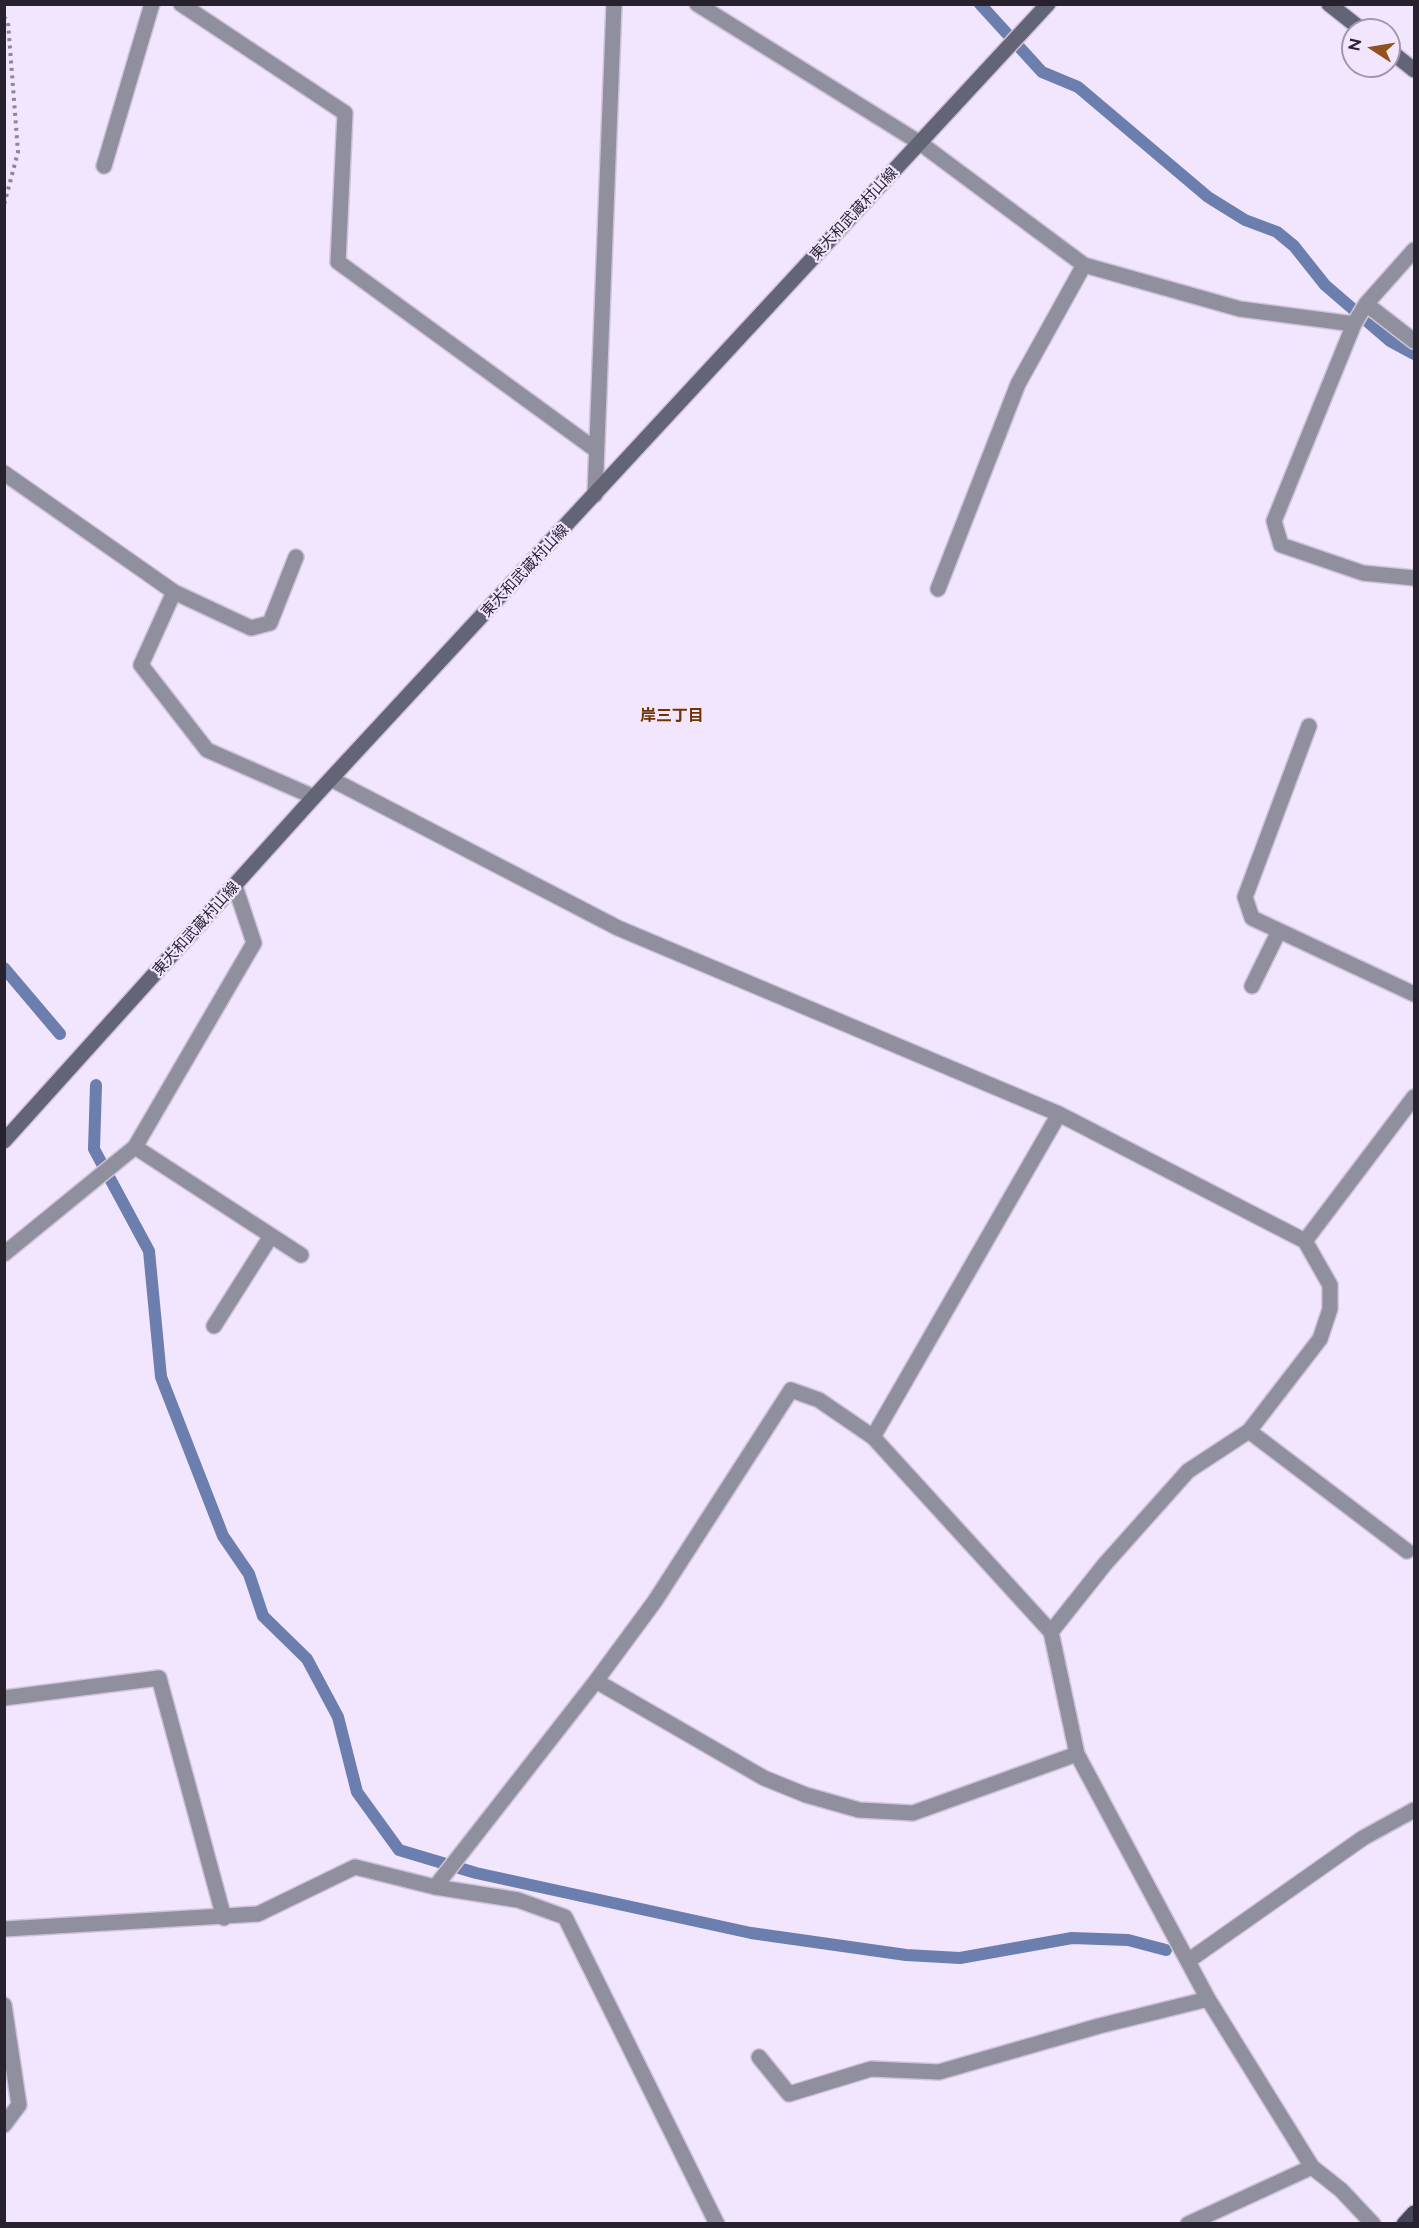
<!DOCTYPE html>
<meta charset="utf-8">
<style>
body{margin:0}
#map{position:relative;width:1419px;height:2228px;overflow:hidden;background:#f2e6ff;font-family:Raleway,sans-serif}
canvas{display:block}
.frame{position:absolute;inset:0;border:6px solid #28222e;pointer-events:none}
.north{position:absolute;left:1341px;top:18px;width:60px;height:60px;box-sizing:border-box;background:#f2e6ff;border:2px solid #a198ab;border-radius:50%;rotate:282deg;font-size:16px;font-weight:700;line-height:24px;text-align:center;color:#28222e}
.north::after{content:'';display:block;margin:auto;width:21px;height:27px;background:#92511d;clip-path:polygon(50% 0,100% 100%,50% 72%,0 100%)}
</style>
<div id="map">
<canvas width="1419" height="2228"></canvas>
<div class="frame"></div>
<div class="north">N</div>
</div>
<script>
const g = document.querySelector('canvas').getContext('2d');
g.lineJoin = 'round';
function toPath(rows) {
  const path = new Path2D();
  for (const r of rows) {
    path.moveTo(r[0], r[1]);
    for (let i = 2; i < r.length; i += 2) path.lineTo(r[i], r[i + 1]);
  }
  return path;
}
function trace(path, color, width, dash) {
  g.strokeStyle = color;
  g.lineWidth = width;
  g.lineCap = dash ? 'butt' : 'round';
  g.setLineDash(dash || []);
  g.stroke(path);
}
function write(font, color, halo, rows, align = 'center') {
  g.font = font + ' Raleway,"Noto Sans JP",sans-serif';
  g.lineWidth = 4.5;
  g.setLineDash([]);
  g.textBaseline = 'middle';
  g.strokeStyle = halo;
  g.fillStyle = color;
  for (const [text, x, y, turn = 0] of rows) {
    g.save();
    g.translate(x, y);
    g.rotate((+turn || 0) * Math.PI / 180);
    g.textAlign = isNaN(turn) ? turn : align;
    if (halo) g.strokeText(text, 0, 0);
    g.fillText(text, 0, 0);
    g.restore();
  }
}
const stream = toPath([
 [980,4,1042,72,1078,87,1208,197,1245,220,1277,232,1294,246,1325,285,1390,341,1414,354],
 [4,968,60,1034],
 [96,1085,94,1149,149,1251,161,1377,223,1536,249,1574,263,1616,307,1659,338,1717,357,1792,399,1850,476,1873,751,1933,906,1955,960,1958,1072,1938,1128,1940,1166,1950]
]);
const path = toPath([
 [4,17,8,22,18,152,4,205]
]);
const lane = toPath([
 [596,1681,655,1601,791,1390,819,1400,873,1437]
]);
const street = toPath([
 [181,4,345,113,338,262,596,450],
 [697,4,920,143,1084,265,1240,309,1354,324],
 [104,166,152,4],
 [1414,250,1366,304,1354,324,1274,521,1281,545,1363,573,1414,578],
 [1366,304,1414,341],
 [4,473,174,592,141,665,207,750,314,797],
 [595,495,614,4],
 [938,589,1018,384,1084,265],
 [174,592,251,628,270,623,296,557],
 [1309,726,1245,897,1252,918,1414,994],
 [331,779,618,928,1059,1114,1305,1241,1330,1285,1330,1309,1320,1339,1249,1431,1188,1471,1105,1564,1051,1632],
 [1252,986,1279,931],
 [1059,1114,873,1437,1051,1632,1077,1754,1208,1999,1312,2167,1341,2190,1373,2224],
 [135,1147,301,1255],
 [1305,1241,1414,1097],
 [4,1254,135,1147,254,943,235,886],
 [214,1326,271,1236],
 [1249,1431,1407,1551],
 [4,1698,159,1678,224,1918],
 [435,1887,518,1900,565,1917,717,2224],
 [4,1929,258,1914,355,1867,435,1887,596,1681,764,1778,806,1795,859,1810,913,1813,1077,1754],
 [1188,1961,1363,1838,1414,1810],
 [4,2005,19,2105,4,2125],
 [759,2057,789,2094,871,2069,939,2072,1099,2026,1208,1999],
 [1188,2224,1312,2167]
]);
const secondary = toPath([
 [1329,4,1362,30],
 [1389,50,1414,70],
 [4,1141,314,797,1048,4]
]);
const primary = toPath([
 [1404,2224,1414,2213]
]);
const streetNames = [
 ["東大和武蔵村山線",854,214,-47],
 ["東大和武蔵村山線",525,571,-47],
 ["東大和武蔵村山線",196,929,-48]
];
const neighbourhoodNames = [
 ["岸三丁目",672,716]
];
trace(stream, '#6b7eae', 12);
trace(lane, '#cec3d9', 18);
trace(street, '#cec3d9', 18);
trace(secondary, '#cec3d9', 18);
trace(primary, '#cec3d9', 18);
trace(path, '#8e8597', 4, [3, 4.5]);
trace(lane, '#908f9d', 15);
trace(street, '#908f9d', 15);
trace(secondary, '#646477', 15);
trace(primary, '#47465d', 15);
write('15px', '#28222e', '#f2e6ff', streetNames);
write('bold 16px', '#6e3500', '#f2e6ff', neighbourhoodNames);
</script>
